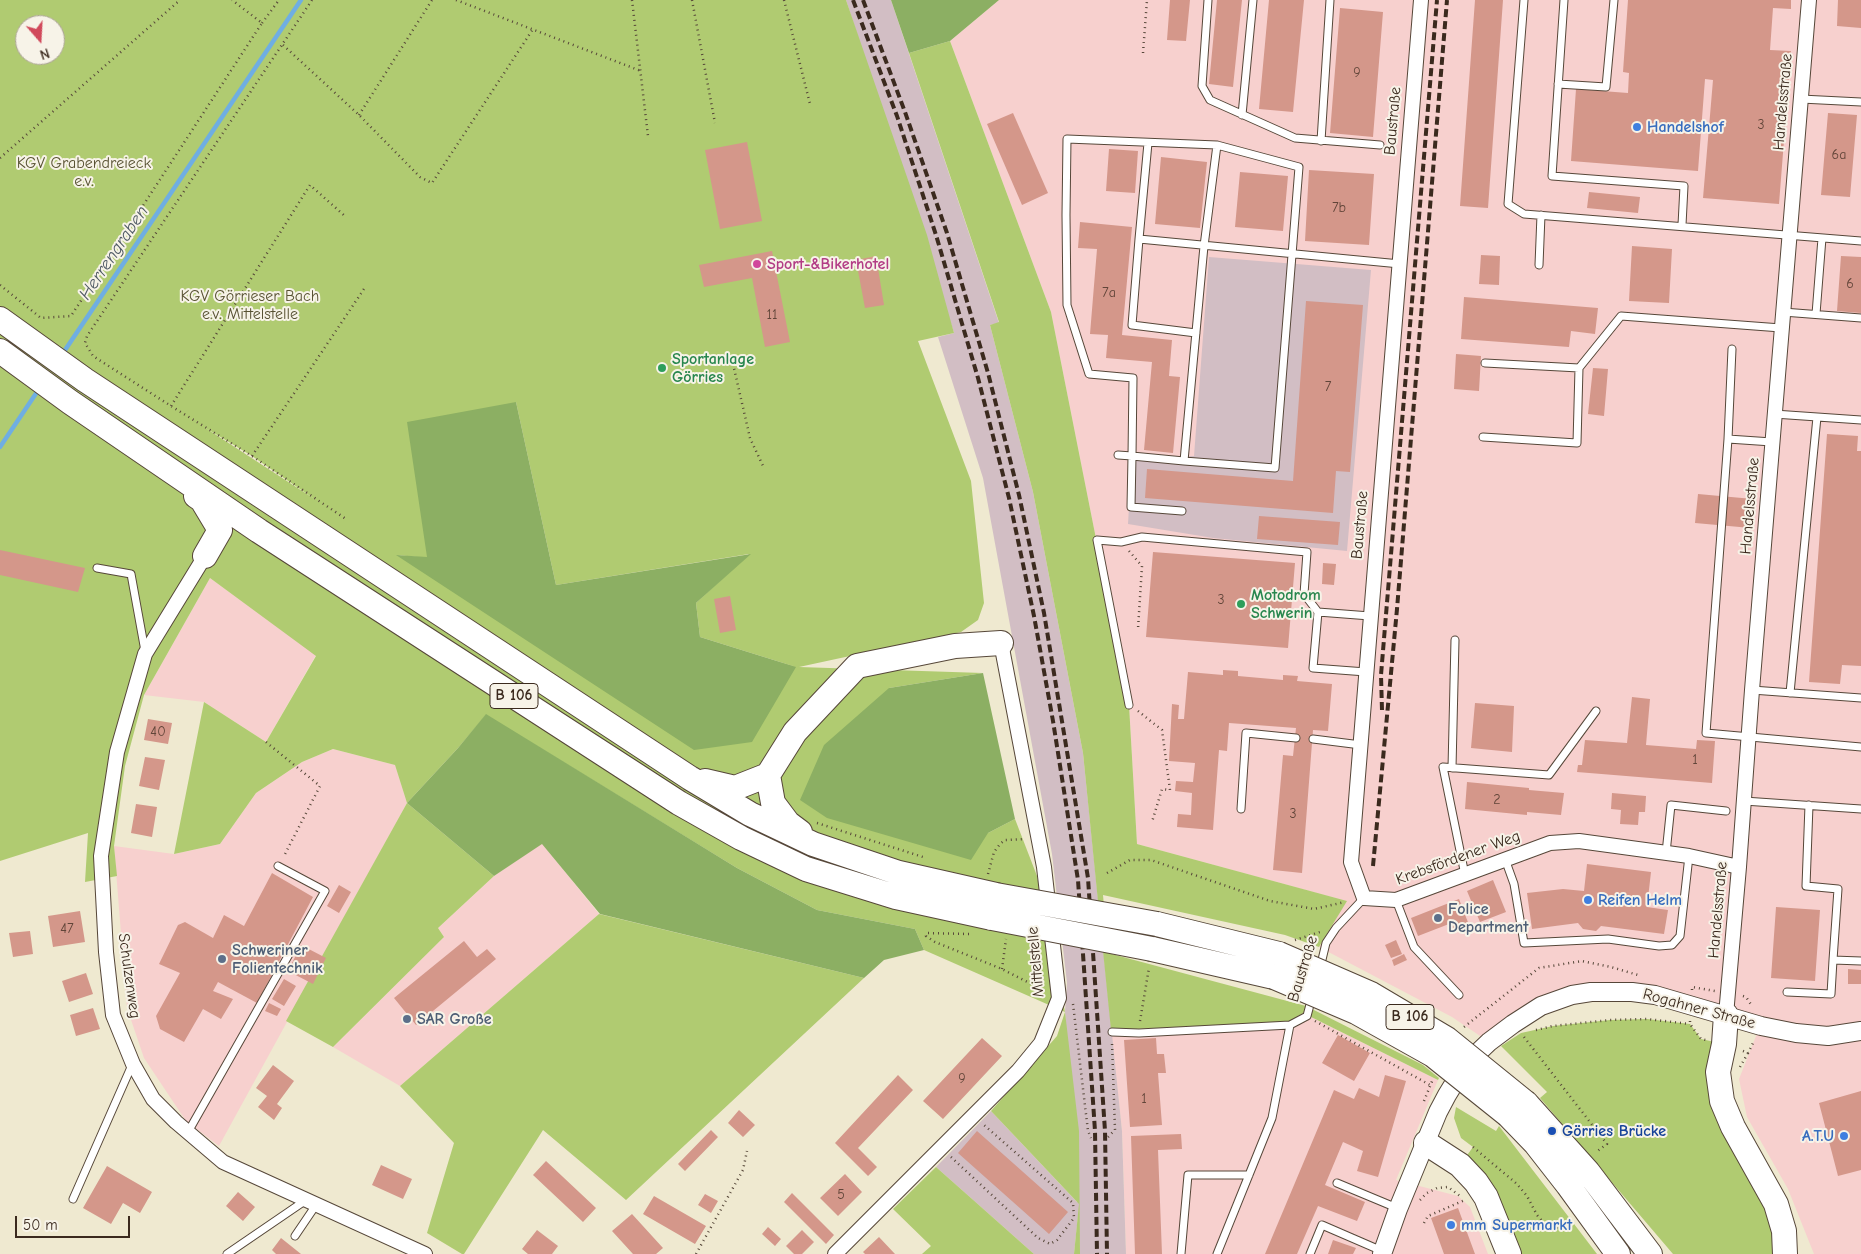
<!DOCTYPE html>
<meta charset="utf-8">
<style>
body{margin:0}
#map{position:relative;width:1861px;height:1254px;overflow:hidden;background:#efe9d0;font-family:"Comic Neue",sans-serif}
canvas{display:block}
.north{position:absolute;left:15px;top:15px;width:50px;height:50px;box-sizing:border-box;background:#f7f3e8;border:1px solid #aca397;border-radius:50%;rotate:161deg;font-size:14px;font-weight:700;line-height:20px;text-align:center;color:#3b2a1e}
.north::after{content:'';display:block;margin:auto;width:18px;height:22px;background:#d1495b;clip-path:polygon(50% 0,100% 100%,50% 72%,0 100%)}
.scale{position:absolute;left:15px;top:1216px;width:115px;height:22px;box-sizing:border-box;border:2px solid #3b2a1e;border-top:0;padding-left:6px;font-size:15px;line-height:18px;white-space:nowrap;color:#3b2a1e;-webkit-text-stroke:4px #f7f3e8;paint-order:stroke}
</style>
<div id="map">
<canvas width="1861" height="1254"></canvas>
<div class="north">N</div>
<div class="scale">50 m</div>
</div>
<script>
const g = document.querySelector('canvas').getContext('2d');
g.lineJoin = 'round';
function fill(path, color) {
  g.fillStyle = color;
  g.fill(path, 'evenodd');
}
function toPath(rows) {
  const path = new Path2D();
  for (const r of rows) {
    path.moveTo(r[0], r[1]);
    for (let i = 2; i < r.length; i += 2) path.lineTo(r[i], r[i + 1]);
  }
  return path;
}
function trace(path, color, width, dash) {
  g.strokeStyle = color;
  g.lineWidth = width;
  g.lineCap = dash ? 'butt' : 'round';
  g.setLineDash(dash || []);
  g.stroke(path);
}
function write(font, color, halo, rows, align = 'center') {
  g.font = font + ' "Comic Neue",sans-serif';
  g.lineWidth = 4;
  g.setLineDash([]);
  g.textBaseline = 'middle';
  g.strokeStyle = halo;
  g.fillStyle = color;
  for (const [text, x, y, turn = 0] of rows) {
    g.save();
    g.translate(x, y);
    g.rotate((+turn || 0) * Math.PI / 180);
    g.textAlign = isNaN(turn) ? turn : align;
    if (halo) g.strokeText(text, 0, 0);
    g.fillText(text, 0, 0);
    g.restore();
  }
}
const built = toPath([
 [999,0,1861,0,1861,1254,1814,1254,1788,1189,1747,1117,1739,1079,1760,1026,1691,1005,1572,995,1489,1042,1452,1017,1319,947,1346,901,1137,844,1129,705,1051,312,950,41],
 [210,578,316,655,266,742,204,702,144,695],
 [333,749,395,765,407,803,219,1146,186,1121,144,1058,127,1008,114,846,174,854,220,844,256,793,302,762],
 [542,843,599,914,400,1086,333,1047,444,937,438,928,494,876],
 [1303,1013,1438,1080,1396,1180,1458,1196,1470,1207,1488,1254,1126,1254,1122,1131,1111,1030,1287,1023]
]);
const industrial = toPath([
 [846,0,891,0,999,323,990,325,1033,492,1083,753,1122,1131,1126,1254,1080,1254,1078,1216,1074,1254,1034,1254,936,1167,991,1111,1077,1202,1065,1012,1067,983,1052,854,983,478,938,337,954,333],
 [1209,257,1371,270,1347,551,1213,538,1128,524,1132,456,1194,456]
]);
const green = toPath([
 [0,0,846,0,927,235,954,333,918,341,971,481,984,603,978,620,961,632,799,667,983,673,889,688,988,833,1015,819,1037,876,1040,891,998,883,991,927,1051,943,1065,1012,1079,1131,1080,1254,1074,1254,1079,1204,991,1111,1057,1036,1065,1012,924,950,915,929,817,910,737,868,486,715,458,748,407,803,494,876,438,928,444,937,333,1047,286,1021,407,803,395,765,333,749,302,762,256,793,220,844,174,854,204,702,266,742,316,656,210,578,144,695,125,766,114,846,117,876,85,882,88,833,0,861],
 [25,25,55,25,55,55,25,55],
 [516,402,556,585,749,554,696,603,700,637,796,667,397,555,427,558],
 [204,427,252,456,316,500],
 [950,41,1051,312,1129,705,1137,844,1347,901,1319,947,1285,935,1103,895,1108,953,1306,1006,1423,1065,1439,1078,1438,1080,1303,1013,1287,1023,1111,1030,1083,753,1033,492,990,325,999,322,909,53],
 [599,914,864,978,626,1200,543,1130,464,1254,462,1254,427,1233,454,1143,400,1086],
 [1647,1019,1690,1024,1701,1039,1724,1044,1718,1072,1785,1254,1673,1254,1540,1098,1547,1092,1501,1046,1521,1033,1553,1026,1610,1020],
 [1456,1107,1496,1131,1499,1126,1597,1254,1509,1254,1460,1165,1473,1147,1461,1138,1454,1118],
 [936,1167,980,1206,1034,1254,922,1254,931,1246,893,1209]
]);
const forest = toPath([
 [891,0,999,0,950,41,909,53],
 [516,402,556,585,751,554,696,603,700,637,796,667,752,742,694,750,396,555,427,557,407,422],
 [983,673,1015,819,988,833,971,860,827,818,800,800,824,745,889,688],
 [486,714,737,868,817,910,915,929,924,950,884,960,864,978,600,914,542,844,494,876,407,803,458,748]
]);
const stream = toPath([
 [61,356,301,0],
 [0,447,39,389]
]);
const building = toPath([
 [1170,0,1190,0,1186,41,1167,40],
 [1217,0,1242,0,1233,87,1209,84],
 [1269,0,1304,0,1293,112,1259,109],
 [1475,0,1503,0,1488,208,1460,206],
 [1628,0,1791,0,1791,9,1773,8,1770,50,1791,51,1779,204,1703,198,1713,80,1705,79,1698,171,1571,161,1576,89,1628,93,1629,73,1623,72],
 [1838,0,1861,0,1861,28,1837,26],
 [1340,8,1383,12,1373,137,1330,133],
 [1013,113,1048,193,1022,205,987,124],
 [1828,113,1857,115,1850,197,1821,195],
 [747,142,762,221,720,229,705,150],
 [1109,149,1138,151,1135,193,1106,191],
 [1161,157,1207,162,1200,228,1155,224],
 [1309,170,1374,174,1369,245,1305,241],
 [1240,172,1288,176,1283,231,1235,227],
 [1589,192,1640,197,1638,213,1587,208],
 [1080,222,1132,227,1122,335,1172,340,1169,376,1180,377,1173,453,1144,450,1152,362,1106,358,1108,335,1090,334,1097,249,1078,248],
 [1632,246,1672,249,1669,303,1629,301],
 [772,251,790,342,765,347,752,278,704,287,699,265],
 [1481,255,1500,256,1499,285,1479,284],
 [876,256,884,305,865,308,856,260],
 [1841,256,1861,257,1861,313,1837,311],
 [1464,297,1598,308,1595,334,1571,331,1569,347,1461,339],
 [1306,301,1363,305,1350,472,1336,471,1333,513,1145,498,1147,469,1293,481],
 [1456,354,1481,356,1479,391,1454,389],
 [1593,368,1608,369,1604,416,1588,414],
 [1827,434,1858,436,1857,451,1861,451,1861,666,1842,665,1840,684,1809,682],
 [1698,494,1753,499,1751,528,1695,523],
 [1259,516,1340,522,1338,545,1257,539],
 [0,550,85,568,78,592,0,575],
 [1153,552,1295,563,1288,648,1146,637],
 [1323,563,1336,564,1334,585,1322,584],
 [730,596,736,630,720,633,714,599],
 [1223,670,1238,671,1238,676,1283,680,1283,675,1298,676,1297,681,1332,684,1328,731,1313,730,1302,873,1273,870,1283,755,1293,756,1296,728,1229,723,1227,751,1219,750,1213,830,1177,827,1178,814,1191,815,1192,793,1175,791,1176,781,1193,782,1195,763,1169,761,1172,704,1179,705,1178,719,1184,719,1188,672,1223,675],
 [1632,697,1650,699,1646,745,1696,749,1697,740,1715,741,1712,783,1577,772,1578,765,1582,765,1585,740,1627,743],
 [1475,703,1514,706,1512,752,1471,748],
 [148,719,172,723,168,744,144,740],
 [145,757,165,760,159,790,139,786],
 [1467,782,1529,788,1529,790,1564,793,1561,815,1527,812,1527,815,1465,809],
 [1612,793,1646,796,1645,812,1639,812,1638,825,1620,824,1621,810,1611,809],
 [136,804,157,807,152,837,131,833],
 [1587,864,1651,872,1647,907,1668,910,1664,934,1601,926,1596,931,1583,929,1578,923,1532,929,1527,893,1563,889,1584,891],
 [272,873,313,897,257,1003,218,982,213,991,233,999,221,1019,203,1009,184,1042,160,1029,156,1016,180,973,159,964,178,925,185,922,213,938,224,915,244,926],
 [1493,880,1506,912,1480,922,1467,891],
 [339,885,351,892,339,913,327,906],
 [1459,899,1469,925,1452,931,1449,924,1418,936,1411,918],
 [1776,907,1820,910,1815,981,1771,978],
 [80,911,85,942,53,947,48,916],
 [30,931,33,954,13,957,9,933],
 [1396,940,1402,954,1391,958,1385,945],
 [464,941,477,957,487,949,496,959,416,1025,394,998],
 [301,945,326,958,313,984,288,971],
 [1404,954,1407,960,1394,966,1392,960],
 [1848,969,1861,970,1861,984,1848,984],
 [86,973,93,994,69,1002,62,981],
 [284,979,296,986,284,1006,272,999],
 [269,1003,281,1009,277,1016,265,1011],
 [93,1008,100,1029,76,1036,70,1015],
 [1338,1035,1370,1053,1354,1081,1322,1063],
 [982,1038,1002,1056,943,1119,923,1101],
 [1156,1038,1157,1054,1164,1054,1166,1073,1158,1073,1162,1125,1130,1127,1124,1040],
 [273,1065,294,1081,277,1104,282,1108,274,1120,258,1107,267,1096,256,1088],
 [898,1075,913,1090,858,1148,877,1167,868,1176,835,1143],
 [1385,1075,1406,1081,1378,1177,1357,1171,1363,1151,1343,1142,1325,1185,1365,1202,1357,1221,1318,1206,1297,1254,1265,1254,1334,1090,1354,1099,1359,1088,1379,1097],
 [1861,1091,1861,1170,1838,1176,1819,1103],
 [739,1110,755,1125,743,1137,728,1123],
 [711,1130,718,1137,685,1171,678,1164],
 [977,1131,1068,1212,1049,1234,958,1153],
 [1181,1134,1182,1149,1158,1150,1162,1254,1135,1254,1131,1136],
 [546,1161,596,1208,583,1222,533,1175],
 [381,1165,412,1179,403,1199,372,1185],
 [107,1166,152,1192,140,1213,123,1203,111,1224,83,1208],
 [845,1174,862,1192,838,1216,820,1198],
 [238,1192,255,1207,243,1221,226,1206],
 [792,1193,834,1235,826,1244,784,1202],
 [705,1194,718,1201,711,1213,698,1205],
 [654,1196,706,1226,695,1244,643,1214],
 [1458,1208,1475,1254,1444,1254,1431,1218],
 [632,1214,663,1248,656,1254,633,1254,612,1231],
 [768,1227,781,1239,775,1246,762,1234],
 [537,1230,558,1246,552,1254,528,1254,522,1249],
 [802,1230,814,1242,802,1254,794,1254,786,1246],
 [879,1237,895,1254,865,1254,863,1252],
 [281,1238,301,1254,276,1254,272,1250],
 [1333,1240,1356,1248,1353,1254,1328,1254]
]);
const path = toPath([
 [312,0,87,336,85,343,93,356,171,406,252,456,346,519],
 [456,0,641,71],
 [632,0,648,136],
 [692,0,715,123],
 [784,0,810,104],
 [262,23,279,0],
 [283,45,359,115,420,177,432,183,533,29],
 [1143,53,1147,0],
 [359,115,432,0],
 [0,158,180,0],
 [0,285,41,318,71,316,262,23,232,0],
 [733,364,750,438,763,466],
 [171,406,310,185,346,217],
 [252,456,366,286],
 [1129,551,1142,566,1138,629],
 [1138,711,1162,730,1170,790,1162,789,1152,822],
 [266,742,320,786,284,856],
 [817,823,923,857],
 [1107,873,1130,860,1151,860,1270,901,1314,909,1345,902],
 [988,874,994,852,1000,844,1005,840,1025,839],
 [969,934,927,933,926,936,935,942,1002,969,1043,990],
 [1295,940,1320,932],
 [1002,969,1006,939],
 [1692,990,1692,987,1715,991],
 [1743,996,1746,997,1752,1006],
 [1073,1004,1088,1131,1091,1138],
 [1140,1021,1149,968],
 [1315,1021,1430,1085],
 [1690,1021,1690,1024,1701,1039,1706,1040],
 [1464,1027,1539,968,1582,961,1611,967,1638,975],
 [1536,1030,1553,1026,1610,1020,1647,1019,1690,1024],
 [1524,1037,1607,1144,1596,1152],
 [1743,1051,1748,1053,1754,1041],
 [1740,1067,1748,1053],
 [1424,1101,1433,1079],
 [1108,1137,1115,1130,1112,1043],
 [1473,1147,1517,1184,1527,1196,1537,1215,1547,1227,1559,1228,1570,1220],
 [951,1157,1038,1238,1050,1244,1057,1240,1074,1218,1073,1203,984,1125],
 [1420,1200,1427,1193,1437,1188,1448,1187,1460,1196],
 [1424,1223,1428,1216,1465,1200],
 [696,1254,743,1170,747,1151]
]);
const service = toPath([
 [1208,0,1202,86,1210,100,1295,138,1380,145],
 [1524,0,1508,204,1524,214,1861,241],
 [1564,0,1552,176,1684,186,1682,225],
 [1558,84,1606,87,1614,0],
 [1801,99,1861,102],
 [1242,115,1253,0],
 [1321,141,1330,0],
 [1139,239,1148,143],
 [1539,265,1541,215],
 [1783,312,1861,318],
 [1816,314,1822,238],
 [1196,333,1132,325,1139,239,1400,264],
 [1579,368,1621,316,1781,328],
 [1774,414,1861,420],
 [1483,437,1577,443,1579,368,1485,363],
 [1728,439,1732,349],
 [1772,442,1728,439,1706,733,1861,747],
 [1118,455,1132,456,1184,461,1275,468,1299,167,1217,145,1067,139,1066,215,1067,305,1089,374,1133,378,1132,456,1131,507,1182,511],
 [1184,461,1204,246,1217,145],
 [97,568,131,574,145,651],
 [1318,612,1313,668,1366,672],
 [1752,690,1861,698],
 [1790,693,1817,417],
 [1129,705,1097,540,1121,542,1142,537,1307,552,1304,594,1318,612,1370,616],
 [1313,739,1361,745],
 [1452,768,1455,640],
 [1744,801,1861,809],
 [1809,805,1806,886,1838,889,1833,960,1861,961],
 [1241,809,1246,733,1296,738],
 [1666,853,1671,805,1726,811],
 [1505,859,1514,884,1524,943,1608,939,1659,946,1672,945,1680,936,1689,856],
 [1465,875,1443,767,1549,775,1596,711],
 [1396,900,1414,947,1459,995],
 [1320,968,1326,943,1336,928,1364,898],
 [1787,992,1831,994,1833,960],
 [1112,1032,1139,1033,1290,1025],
 [188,1132,325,891,278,866],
 [1337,1183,1397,1208],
 [73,1199,132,1065],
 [295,1236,316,1205],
 [227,1254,306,1200],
 [1181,1254,1188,1175,1249,1175],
 [1217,1254,1272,1118,1290,1025,1307,1016,1312,997],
 [1310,1254,1322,1225,1382,1251]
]);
const minor = toPath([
 [1421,0,1351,862,1364,898,1396,900,1550,843,1579,841,1689,856,1739,867],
 [205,556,145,654,117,752,101,856,106,952,113,1015,133,1064,153,1099,176,1122,223,1162,425,1254],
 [1726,1015,1739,867,1752,690,1809,0],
 [835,1254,1018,1071,1041,1043,1059,998,1044,867,1001,643]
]);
const tertiary = toPath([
 [1382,1254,1398,1209,1438,1112,1447,1095,1466,1064,1489,1042,1513,1024,1541,1006,1572,995,1591,992,1632,992,1655,995,1761,1026,1796,1033,1828,1036,1861,1031]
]);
const trunk = toPath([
 [0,319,85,380,690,778,750,814,813,844,899,873,996,895],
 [0,351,70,402,259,531,679,803,741,838,806,869,896,897,992,918],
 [196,496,202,500,220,530],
 [205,556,220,530],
 [768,775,773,803,788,823,800,832],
 [705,781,735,788,768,775,795,732,857,666,955,646,1001,643],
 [1157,924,1279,954],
 [1152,949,1274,977],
 [1726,1015,1724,1044,1718,1072,1722,1101,1733,1127,1776,1204,1784,1231,1785,1254],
 [1526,1103,1588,1172,1650,1254],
 [1508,1115,1536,1144,1568,1185,1618,1254],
 [1426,1143,1460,1165,1476,1182,1486,1197,1509,1254]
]);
const rail = toPath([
 [853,0,897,116,936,235,978,378,1009,498,1034,616,1053,721,1078,880,1095,1131,1097,1254],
 [863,0,905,112,947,233,988,373,1019,495,1044,613,1088,878,1105,1131,1107,1254],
 [1382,710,1381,675,1437,0],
 [1373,866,1397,609,1447,0]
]);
const trunkBridge = toPath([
 [996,895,1157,924],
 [992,918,1152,949],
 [1279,954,1371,994,1447,1039,1526,1103],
 [1274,977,1356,1012,1433,1055,1508,1115]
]);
const markers = [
 [1637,127,5,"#3f7fe0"],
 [757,264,5,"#d1479c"],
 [662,368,5,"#2e9e5b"],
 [1241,604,5,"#2e9e5b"],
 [1588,900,5,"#3f7fe0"],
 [1438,918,5,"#5c6f8a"],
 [222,959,5,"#5c6f8a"],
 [407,1019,5,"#5c6f8a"],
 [1552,1131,5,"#1a4fb4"],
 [1844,1136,5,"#3f7fe0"],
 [1451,1225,5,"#3f7fe0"]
];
const numberNames = [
 ["9",1357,73],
 ["3",1761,125],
 ["6a",1839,155],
 ["7b",1339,208],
 ["6",1850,284],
 ["7a",1109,293],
 ["11",772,315],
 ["7",1328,387],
 ["3",1221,600],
 ["40",158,732],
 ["1",1695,760],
 ["2",1497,800],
 ["3",1293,814],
 ["47",67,929],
 ["9",962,1079],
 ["1",1144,1099],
 ["5",841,1195]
];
const shields = [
 [514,696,48],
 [1410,1017,48]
];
const shieldNames = [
 ["B 106",514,696],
 ["B 106",1410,1017]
];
const streetNames = [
 ["Handelsstraße",1783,102,-85],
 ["Baustraße",1393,121,-85],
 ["Handelsstraße",1750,506,-85],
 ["Baustraße",1360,525,-85],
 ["Krebsfördener Weg",1458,858,-20],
 ["Handelsstraße",1718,910,-85],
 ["Mittelstelle",1036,962,-95],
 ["Baustraße",1303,969,-73],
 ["Schulzenweg",129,976,82],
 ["Rogahner Straße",1699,1009,15]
];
const shopNames = [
 ["Handelshof",1647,127],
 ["Reifen Helm",1598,900],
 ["A.T.U",1834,1136,"right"],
 ["mm Supermarkt",1461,1225]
];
const parkNames = [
 ["KGV Grabendreieck",84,163],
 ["e.v.",84,181],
 ["KGV Görrieser Bach",250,296],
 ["e.v. Mittelstelle",250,314]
];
const hotelNames = [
 ["Sport-&Bikerhotel",767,264]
];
const leisureNames = [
 ["Sportanlage",672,359],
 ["Görries",672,377],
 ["Motodrom",1251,595],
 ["Schwerin",1251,613]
];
const serviceNames = [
 ["Folice",1448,909],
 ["Department",1448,927],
 ["Schweriner",232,950],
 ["Folientechnik",232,968],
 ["SAR Große",417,1019]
];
const transitNames = [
 ["Görries Brücke",1562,1131]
];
const waterNames = [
 ["Herrengraben",114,253,-56]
];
fill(built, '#f7d0ce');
fill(industrial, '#d2bec4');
fill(green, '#b0cb71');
fill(forest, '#8caf63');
trace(stream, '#6faee2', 4.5);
fill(building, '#d4978a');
trace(service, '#564739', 9);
trace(minor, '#564739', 16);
trace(tertiary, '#564739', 20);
trace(trunk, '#564739', 26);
trace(path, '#564739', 2.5, [1, 4]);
trace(service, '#fff', 7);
trace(minor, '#fff', 14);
trace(tertiary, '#fff', 18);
trace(trunk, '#fff', 24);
trace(rail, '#3b2a1e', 4, [8, 4]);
trace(trunkBridge, '#564739', 26, []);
trace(trunkBridge, '#fff', 24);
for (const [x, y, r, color] of markers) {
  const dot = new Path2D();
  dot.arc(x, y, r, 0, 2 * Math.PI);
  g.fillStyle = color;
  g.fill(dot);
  trace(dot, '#f7f3e8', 2);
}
write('14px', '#614539', null, numberNames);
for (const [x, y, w] of shields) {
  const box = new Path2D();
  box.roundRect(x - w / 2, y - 12.5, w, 25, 4);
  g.fillStyle = '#f7f3e8';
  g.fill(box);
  trace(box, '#3b2a1e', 1);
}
write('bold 15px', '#3b2a1e', null, shieldNames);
write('16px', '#3b2a1e', '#f7f3e8', streetNames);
write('bold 16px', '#366cbe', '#f7f3e8', shopNames, 'left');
write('16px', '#585233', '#f7f3e8', parkNames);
write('bold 16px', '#b23c85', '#f7f3e8', hotelNames, 'left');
write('bold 16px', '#27864d', '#f7f3e8', leisureNames, 'left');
write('bold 16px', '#4e5e75', '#f7f3e8', serviceNames, 'left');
write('bold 16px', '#164399', '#f7f3e8', transitNames, 'left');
write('italic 18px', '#4d5863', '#f7f3e8', waterNames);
</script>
